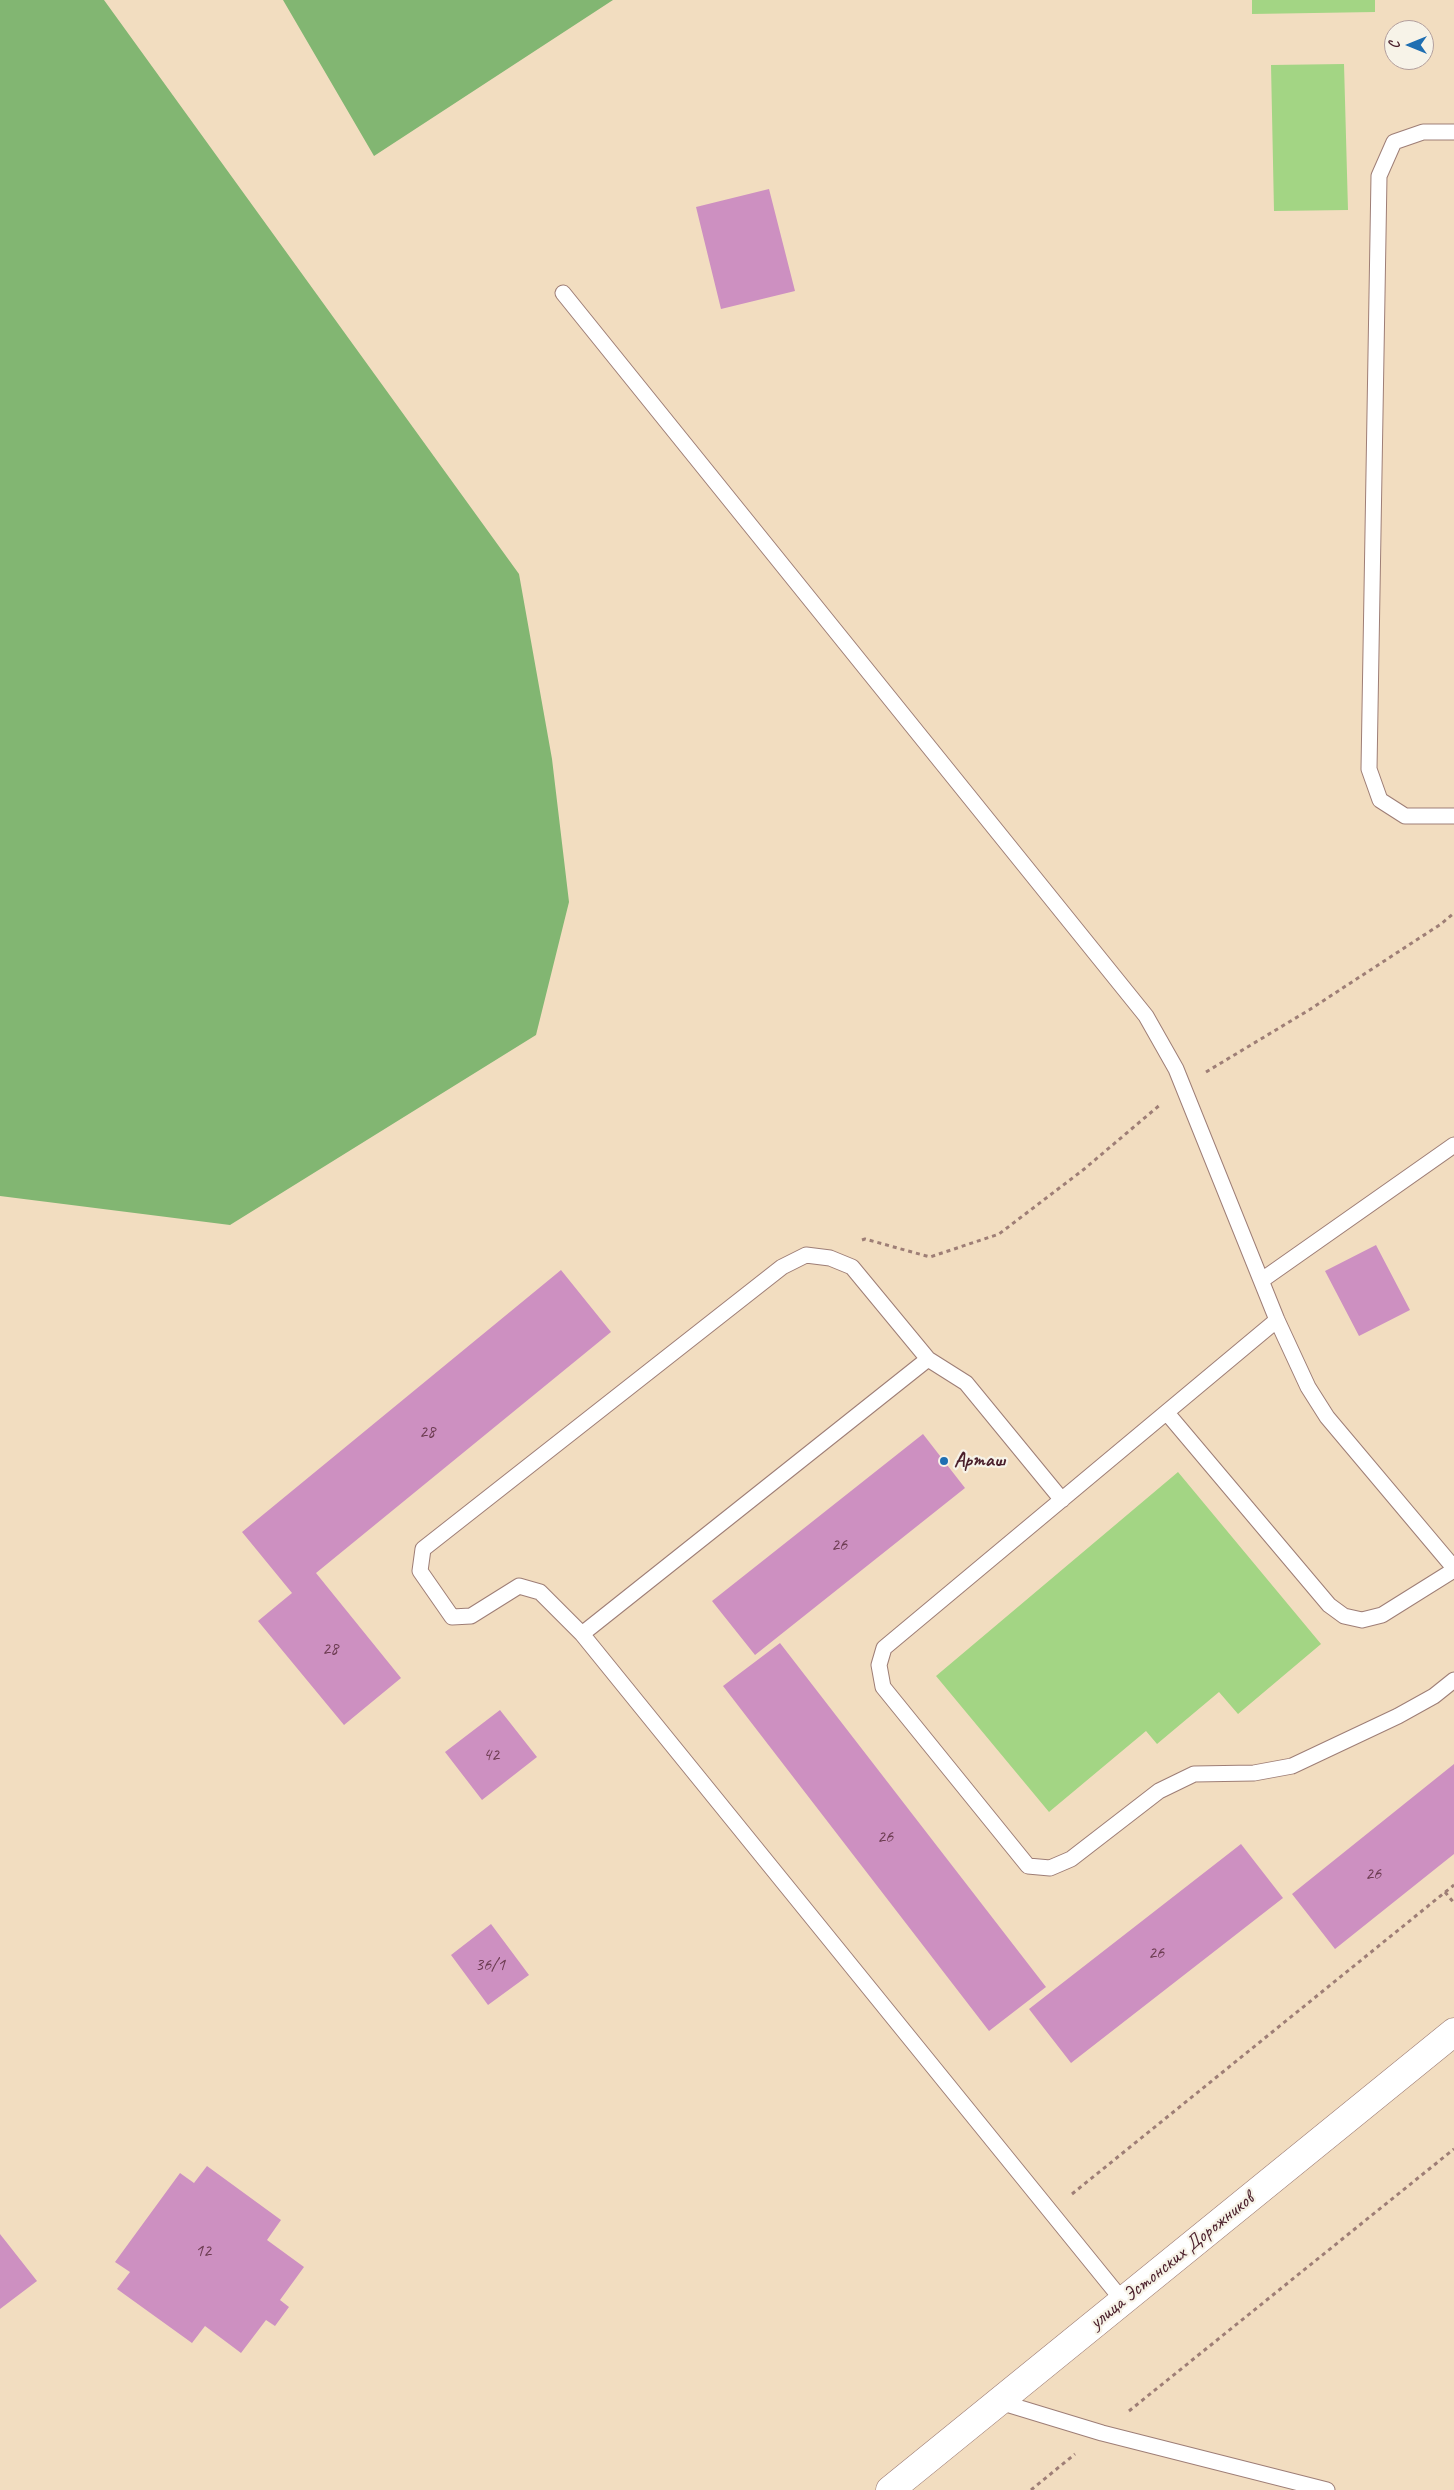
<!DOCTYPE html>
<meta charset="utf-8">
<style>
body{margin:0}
#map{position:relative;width:1454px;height:2490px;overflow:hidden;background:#f2ddc0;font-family:Caveat,sans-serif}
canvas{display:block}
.north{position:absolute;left:1384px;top:20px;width:50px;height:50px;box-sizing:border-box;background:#f7f3e8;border:1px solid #b29e9c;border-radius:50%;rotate:270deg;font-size:14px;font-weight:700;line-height:20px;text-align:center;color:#4a1f2b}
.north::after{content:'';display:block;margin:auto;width:18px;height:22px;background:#1f6fb2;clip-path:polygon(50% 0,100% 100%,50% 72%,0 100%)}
</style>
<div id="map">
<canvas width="1454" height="2490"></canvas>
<div class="north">С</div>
</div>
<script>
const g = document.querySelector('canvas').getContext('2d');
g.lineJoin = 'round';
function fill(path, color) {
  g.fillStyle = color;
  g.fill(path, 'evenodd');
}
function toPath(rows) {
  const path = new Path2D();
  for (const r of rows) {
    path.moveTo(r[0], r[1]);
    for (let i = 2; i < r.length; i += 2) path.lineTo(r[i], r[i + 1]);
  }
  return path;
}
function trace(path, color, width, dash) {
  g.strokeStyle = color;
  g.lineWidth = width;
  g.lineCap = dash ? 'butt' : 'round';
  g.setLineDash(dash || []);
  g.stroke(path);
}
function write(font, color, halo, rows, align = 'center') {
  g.font = font + ' Caveat,sans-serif';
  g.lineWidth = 4.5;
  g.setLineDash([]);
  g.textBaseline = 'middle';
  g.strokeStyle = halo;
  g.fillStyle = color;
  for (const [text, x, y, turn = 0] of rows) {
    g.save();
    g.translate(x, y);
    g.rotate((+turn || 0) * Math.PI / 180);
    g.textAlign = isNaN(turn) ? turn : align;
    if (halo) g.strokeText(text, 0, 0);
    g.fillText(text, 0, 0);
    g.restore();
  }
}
const green = toPath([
 [1252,0,1375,0,1375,12,1252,14],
 [1344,64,1348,210,1274,211,1271,65],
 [1178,1472,1321,1644,1238,1714,1219,1692,1157,1744,1146,1731,1049,1812,936,1676]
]);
const forest = toPath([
 [0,0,104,0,519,574,552,759,569,902,536,1035,230,1225,0,1196],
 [283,0,613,0,374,156]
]);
const building = toPath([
 [769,189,795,291,721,309,696,207],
 [1376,1245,1410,1310,1359,1336,1325,1271],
 [561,1270,611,1332,316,1573,401,1678,344,1725,258,1621,292,1593,242,1532],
 [923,1434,965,1488,755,1655,712,1601],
 [780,1643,1046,1987,989,2031,723,1686],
 [500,1710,537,1757,482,1800,445,1752],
 [1454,1764,1454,1854,1335,1949,1292,1894],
 [1241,1844,1283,1898,1071,2063,1029,2009],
 [491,1924,529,1975,488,2005,451,1955],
 [207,2166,281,2220,267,2240,304,2267,280,2300,289,2307,275,2326,266,2320,241,2353,205,2326,192,2343,117,2289,130,2272,115,2262,180,2173,194,2183],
 [0,2234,37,2281,0,2309]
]);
const path = toPath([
 [1206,1072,1309,1010,1441,924,1454,913],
 [862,1240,865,1239,930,1257,999,1234,1083,1170,1161,1104],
 [1445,1892,1454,1903],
 [1072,2194,1454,1885],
 [1129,2411,1454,2149],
 [1031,2490,1075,2454]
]);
const service = toPath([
 [1454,132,1423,132,1394,142,1379,176,1369,769,1380,800,1405,816,1454,816],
 [563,293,1146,1016,1176,1069,1277,1320,1308,1387,1327,1417,1454,1568],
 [1262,1280,1454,1145],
 [1277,1320,884,1648,879,1665,883,1687,1028,1866,1050,1868,1071,1859,1159,1791,1194,1774,1254,1773,1292,1766,1398,1716,1434,1696,1454,1680],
 [1167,1413,1329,1605,1344,1616,1362,1620,1382,1615,1454,1570],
 [1062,1500,966,1383,928,1359,852,1267,830,1258,806,1255,782,1267,423,1549,420,1571,452,1617,471,1616,519,1586,540,1592,582,1634,1123,2301],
 [582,1634,928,1359],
 [1000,2402,1102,2433,1327,2490]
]);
const secondary = toPath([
 [890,2490,1454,2032]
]);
const markers = [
 [944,1461,5,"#1f6fb2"]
];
const numberNames = [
 ["28",427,1432],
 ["26",839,1545],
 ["28",330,1649],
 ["42",491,1755],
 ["26",885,1837],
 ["26",1373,1874],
 ["26",1156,1953],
 ["36/1",490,1965],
 ["12",203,2251]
];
const poiNames = [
 ["Арташ",954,1461]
];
const streetNames = [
 ["улица Эстонских Дорожников",1172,2261,-39]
];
fill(green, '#a3d584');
fill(forest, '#82b672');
fill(building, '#cd90c1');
trace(service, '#9e7e76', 17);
trace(secondary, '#9e7e76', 29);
trace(path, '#9e7e76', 3, [4, 4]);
trace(service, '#fff', 15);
trace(secondary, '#fff', 28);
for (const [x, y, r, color] of markers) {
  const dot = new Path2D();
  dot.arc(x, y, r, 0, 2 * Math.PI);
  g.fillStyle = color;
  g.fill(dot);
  trace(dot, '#f7f3e8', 2);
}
write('18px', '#6b3b50', null, numberNames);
write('bold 20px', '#4a1f2b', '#f7f3e8', poiNames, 'left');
write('20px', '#4a1f2b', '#f7f3e8', streetNames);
</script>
